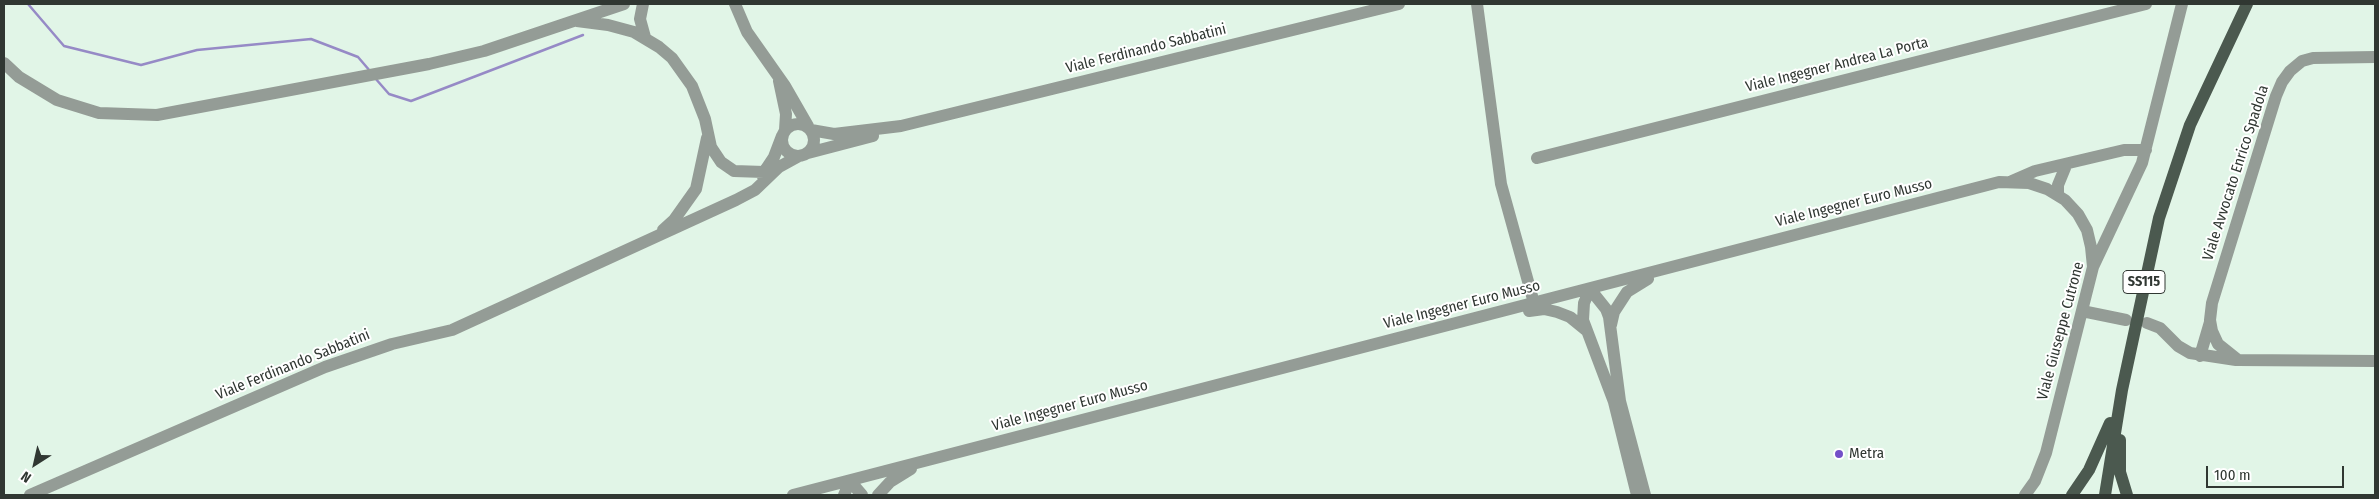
<!DOCTYPE html>
<style>
body{margin:0}
#map{position:relative;width:2379px;height:499px;overflow:hidden;background:#e1f5e7;font-family:"Fira Sans Condensed",sans-serif}
canvas{display:block}
.frame{position:absolute;inset:0;border:5px solid #303732;pointer-events:none}
.north{position:absolute;left:10px;top:439px;width:50px;height:50px;-webkit-text-stroke:4px #fff;paint-order:stroke;rotate:215deg;font-size:14px;font-weight:700;line-height:20px;text-align:center;color:#303732}
.north::after{content:'';display:block;margin:auto;width:18px;height:22px;background:#303732;clip-path:polygon(50% 0,100% 100%,50% 72%,0 100%)}
.scale{position:absolute;left:2206px;top:466px;width:138px;height:22px;box-sizing:border-box;border:2px solid #303732;border-top:0;padding-left:6px;font-size:15px;line-height:18px;white-space:nowrap;color:#303732;-webkit-text-stroke:4px #fff;paint-order:stroke}
</style>
<div id="map">
<canvas width="2379" height="499"></canvas>
<div class="frame"></div>
<div class="north">N</div>
<div class="scale">100 m</div>
</div>
<script>
const g = document.querySelector('canvas').getContext('2d');
g.lineJoin = 'round';
function toPath(rows) {
  const path = new Path2D();
  for (const r of rows) {
    if (r.length === 3) {
      path.moveTo(r[0] + r[2], r[1]);
      path.arc(r[0], r[1], r[2], 0, 2 * Math.PI);
      continue;
    }
    path.moveTo(r[0], r[1]);
    for (let i = 2; i < r.length; i += 2) path.lineTo(r[i], r[i + 1]);
  }
  return path;
}
function trace(path, color, width, dash) {
  g.strokeStyle = color;
  g.lineWidth = width;
  g.lineCap = dash ? 'butt' : 'round';
  g.setLineDash(dash || []);
  g.stroke(path);
}
function write(font, color, halo, rows, align = 'center') {
  g.font = font + ' "Fira Sans Condensed",sans-serif';
  g.lineWidth = 4;
  g.setLineDash([]);
  g.textBaseline = 'middle';
  g.strokeStyle = halo;
  g.fillStyle = color;
  for (const [text, x, y, turn = 0] of rows) {
    g.save();
    g.translate(x, y);
    g.rotate((+turn || 0) * Math.PI / 180);
    g.textAlign = isNaN(turn) ? turn : align;
    if (halo) g.strokeText(text, 0, 0);
    g.fillText(text, 0, 0);
    g.restore();
  }
}
const stream = toPath([
 [28,4,64,46,141,65,197,50,311,39,358,57,370,71],
 [375,78,389,94,411,101,583,35]
]);
const minor = toPath([
 [643,4,640,19,645,37],
 [735,4,747,32,785,86,808,126],
 [1477,4,1501,184,1534,303],
 [577,21,608,25,634,32,659,47,672,58,692,86,705,119,711,147,721,162,734,171,764,172],
 [2375,57,2313,58,2302,61,2290,71,2282,82,2276,96,2212,303,2210,320,2212,331,2218,344,2238,360,2375,361],
 [4,63,19,77,57,100,99,113,157,115,429,64,484,51,624,4],
 [779,81,786,114,785,130],
 [798,140,16],
 [811,130,834,134,901,126,1399,4],
 [808,153,873,136],
 [1537,158,2146,4],
 [762,175,774,157,782,136],
 [2012,181,2035,171,2124,150,2146,150],
 [2058,195,2058,185,2065,168],
 [663,230,674,220,696,189,707,138],
 [1529,311,1544,309,1557,312,1570,317,1586,330],
 [2082,311,2126,320],
 [2147,323,2160,328,2178,346,2190,353,2236,360],
 [1611,325,1614,312,1627,292,1648,279],
 [2200,356,2210,322],
 [30,495,325,367,392,344,452,330,736,200,755,190,779,167,799,156],
 [793,495,1999,182,2029,183,2047,189,2065,200,2078,214,2087,230,2091,247,2093,267],
 [844,495,850,481,862,495],
 [878,495,890,482,911,469],
 [1637,495,1614,402,1583,320,1584,303,1590,289,1606,309,1609,317,1620,401,1645,495],
 [2025,495,2035,481,2046,453,2093,267,2142,163,2182,4]
]);
const major = toPath([
 [2120,440,2120,472,2127,495],
 [2072,495,2089,470,2110,423],
 [2105,495,2122,390,2159,218,2190,125,2247,4]
]);
const markers = [
 [1839,454,5,"#734fc8"]
];
const shields = [
 [2144,282,42]
];
const shieldNames = [
 ["SS115",2144,282]
];
const streetNames = [
 ["Viale Ferdinando Sabbatini",1146,49,-14],
 ["Viale Ingegner Andrea La Porta",1837,65,-14],
 ["Viale Avvocato Enrico Spadola",2236,173,-72],
 ["Viale Ingegner Euro Musso",1854,203,-14],
 ["Viale Ingegner Euro Musso",1462,305,-14],
 ["Viale Giuseppe Cutrone",2061,331,-75],
 ["Viale Ferdinando Sabbatini",293,365,-22],
 ["Viale Ingegner Euro Musso",1070,406,-15]
];
const poiNames = [
 ["Metra",1849,454]
];
trace(stream, '#968ac6', 2.5);
trace(minor, '#949c96', 12);
trace(major, '#4b594f', 12);
for (const [x, y, r, color] of markers) {
  const dot = new Path2D();
  dot.arc(x, y, r, 0, 2 * Math.PI);
  g.fillStyle = color;
  g.fill(dot);
  trace(dot, '#fff', 2);
}
for (const [x, y, w] of shields) {
  const box = new Path2D();
  box.roundRect(x - w / 2, y - 11.5, w, 23, 4);
  g.fillStyle = '#fff';
  g.fill(box);
  trace(box, '#303732', 1);
}
write('bold 14px', '#303732', null, shieldNames);
write('15px', '#303732', '#fff', streetNames);
write('15px', '#303732', '#fff', poiNames, 'left');
</script>
